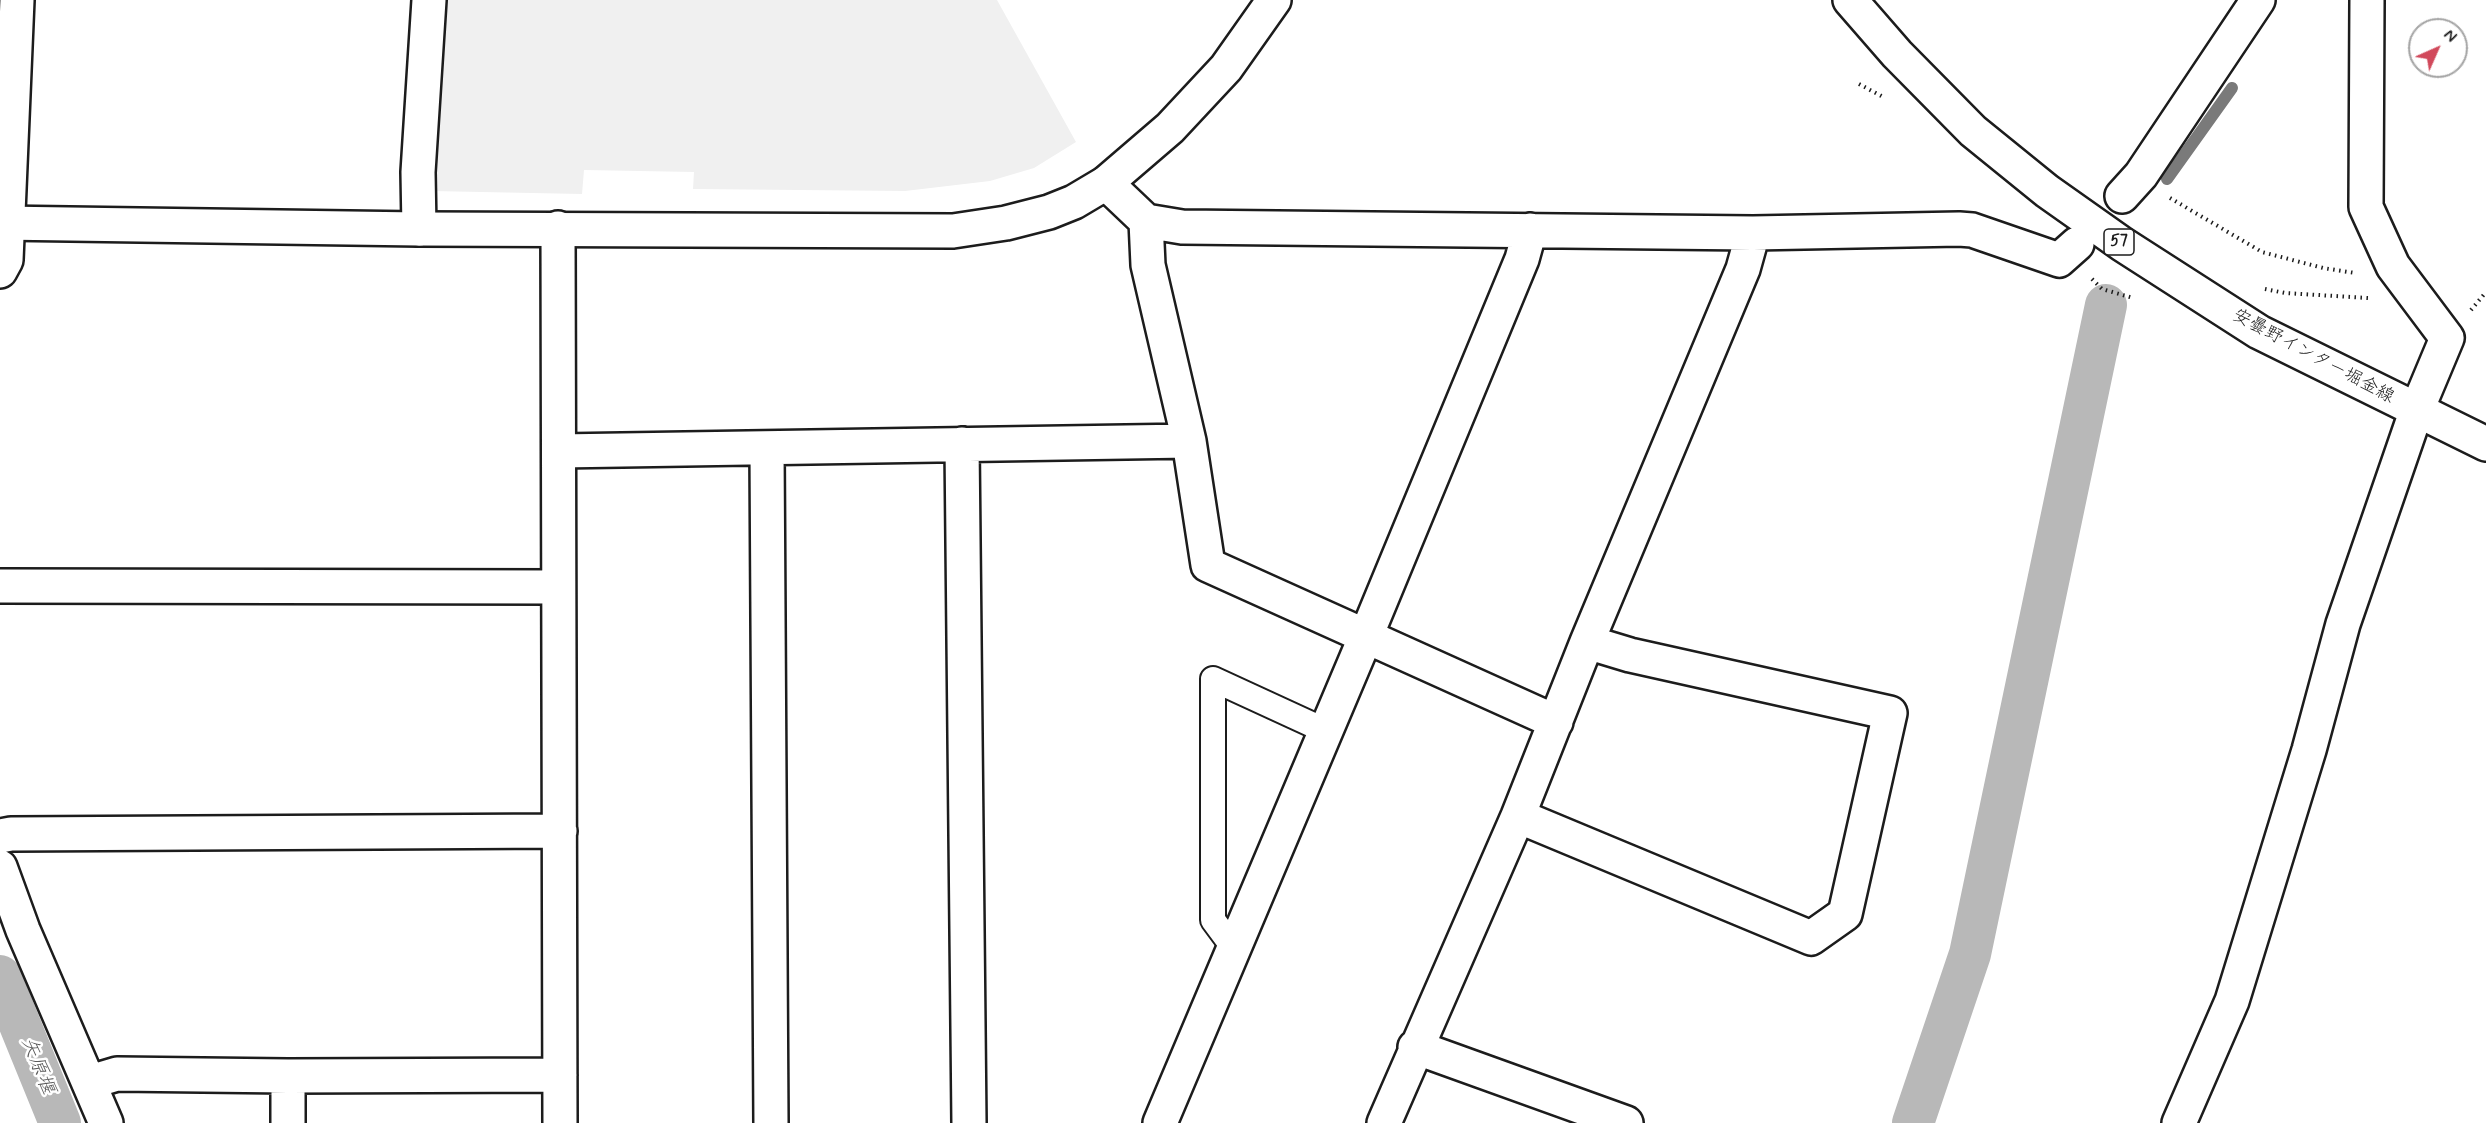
<!DOCTYPE html>
<meta charset="utf-8">
<style>
body{margin:0}
#map{position:relative;width:2486px;height:1123px;overflow:hidden;background:#fff;font-family:Mynerve,sans-serif}
canvas{display:block}
.north{position:absolute;left:2408px;top:18px;width:60px;height:60px;box-sizing:border-box;background:#fff;border:2px solid #a4a4a4;border-radius:50%;rotate:45deg;font-size:16px;font-weight:700;line-height:24px;text-align:center;color:#1c1c1c}
.north::after{content:'';display:block;margin:auto;width:21px;height:27px;background:#d1495b;clip-path:polygon(50% 0,100% 100%,50% 72%,0 100%)}
</style>
<div id="map">
<canvas width="2486" height="1123"></canvas>
<div class="north">N</div>
</div>
<script>
const g = document.querySelector('canvas').getContext('2d');
g.lineJoin = 'round';
function fill(path, color) {
  g.fillStyle = color;
  g.fill(path, 'evenodd');
}
function toPath(rows) {
  const path = new Path2D();
  for (const r of rows) {
    path.moveTo(r[0], r[1]);
    for (let i = 2; i < r.length; i += 2) path.lineTo(r[i], r[i + 1]);
  }
  return path;
}
function trace(path, color, width, dash) {
  g.strokeStyle = color;
  g.lineWidth = width;
  g.lineCap = dash ? 'butt' : 'round';
  g.setLineDash(dash || []);
  g.stroke(path);
}
function write(font, color, halo, rows, align = 'center') {
  g.font = font + ' Mynerve,"Klee One",sans-serif';
  g.lineWidth = 5;
  g.setLineDash([]);
  g.textBaseline = 'middle';
  g.strokeStyle = halo;
  g.fillStyle = color;
  for (const [text, x, y, turn = 0] of rows) {
    g.save();
    g.translate(x, y);
    g.rotate((+turn || 0) * Math.PI / 180);
    g.textAlign = isNaN(turn) ? turn : align;
    if (halo) g.strokeText(text, 0, 0);
    g.fillText(text, 0, 0);
    g.restore();
  }
}
const built = toPath([
 [442,0,997,0,1076,142,1034,168,990,181,905,191,693,189,694,172,584,170,582,194,431,191]
]);
const stream = toPath([
 [2167,179,2232,88]
]);
const canal = toPath([
 [0,976,60,1123],
 [1913,1123,1970,954,2106,305]
]);
const path = toPath([
 [1859,84,1885,98],
 [2170,198,2262,252,2323,268,2355,273],
 [2092,279,2102,289,2133,298],
 [2265,289,2285,293,2368,298],
 [2471,310,2486,292]
]);
const lane = toPath([
 [1233,947,1213,920,1213,679,1326,731]
]);
const street = toPath([
 [1106,183,1146,221,1182,227,1753,233,1959,229,1972,230,2059,260,2077,244],
 [2122,196,2141,175,2258,0],
 [1146,221,1148,265,1189,441,1208,565,1556,722],
 [558,228,560,1123],
 [419,229,418,172,429,0],
 [0,271,6,260,17,0],
 [962,444,969,1123],
 [767,448,771,1123],
 [559,451,1189,441],
 [0,586,558,587],
 [1518,816,1811,938,1845,914,1890,713,1630,655,1587,642],
 [0,836,11,834,560,831],
 [0,867,23,930,106,1123],
 [1415,1047,1626,1123],
 [288,1076,288,1123],
 [90,1082,117,1074,288,1076,560,1075],
 [1160,1123,1366,636,1522,259,1530,230],
 [1384,1123,1518,816,1587,642,1743,269,1753,233],
 [2179,1123,2232,1001,2309,750,2343,624,2416,412,2447,338,2393,266,2366,207,2367,0]
]);
const secondary = toPath([
 [0,223,419,229,953,231,1006,223,1049,212,1074,202,1106,183,1170,128,1226,68,1274,0]
]);
const primary = toPath([
 [1850,0,1897,54,1973,131,2047,191,2122,244,2259,332,2486,444]
]);
const shields = [
 [2119,242,30]
];
const shieldNames = [
 ["57",2119,242]
];
const streetNames = [
 ["安曇野インター堀金線",2313,357,28]
];
const waterNames = [
 ["矢原堰",37,1066,68]
];
fill(built, '#f0f0f0');
trace(stream, '#7a7a7a', 12);
trace(canal, '#b8b8b8', 42);
trace(lane, '#1c1c1c', 28);
trace(street, '#1c1c1c', 38);
trace(secondary, '#1c1c1c', 38);
trace(primary, '#1c1c1c', 38);
trace(path, '#1c1c1c', 4, [1.5, 4.5]);
trace(lane, '#fff', 24);
trace(street, '#fff', 33);
trace(secondary, '#fff', 33);
trace(primary, '#fff', 33);
for (const [x, y, w] of shields) {
  const box = new Path2D();
  box.roundRect(x - w / 2, y - 13, w, 26, 4.5);
  g.fillStyle = '#fff';
  g.fill(box);
  trace(box, '#1c1c1c', 1.5);
}
write('bold 16px', '#1c1c1c', null, shieldNames);
write('18px', '#1c1c1c', '#fff', streetNames);
write('italic 20px', '#5a5a5a', '#fff', waterNames);
</script>
